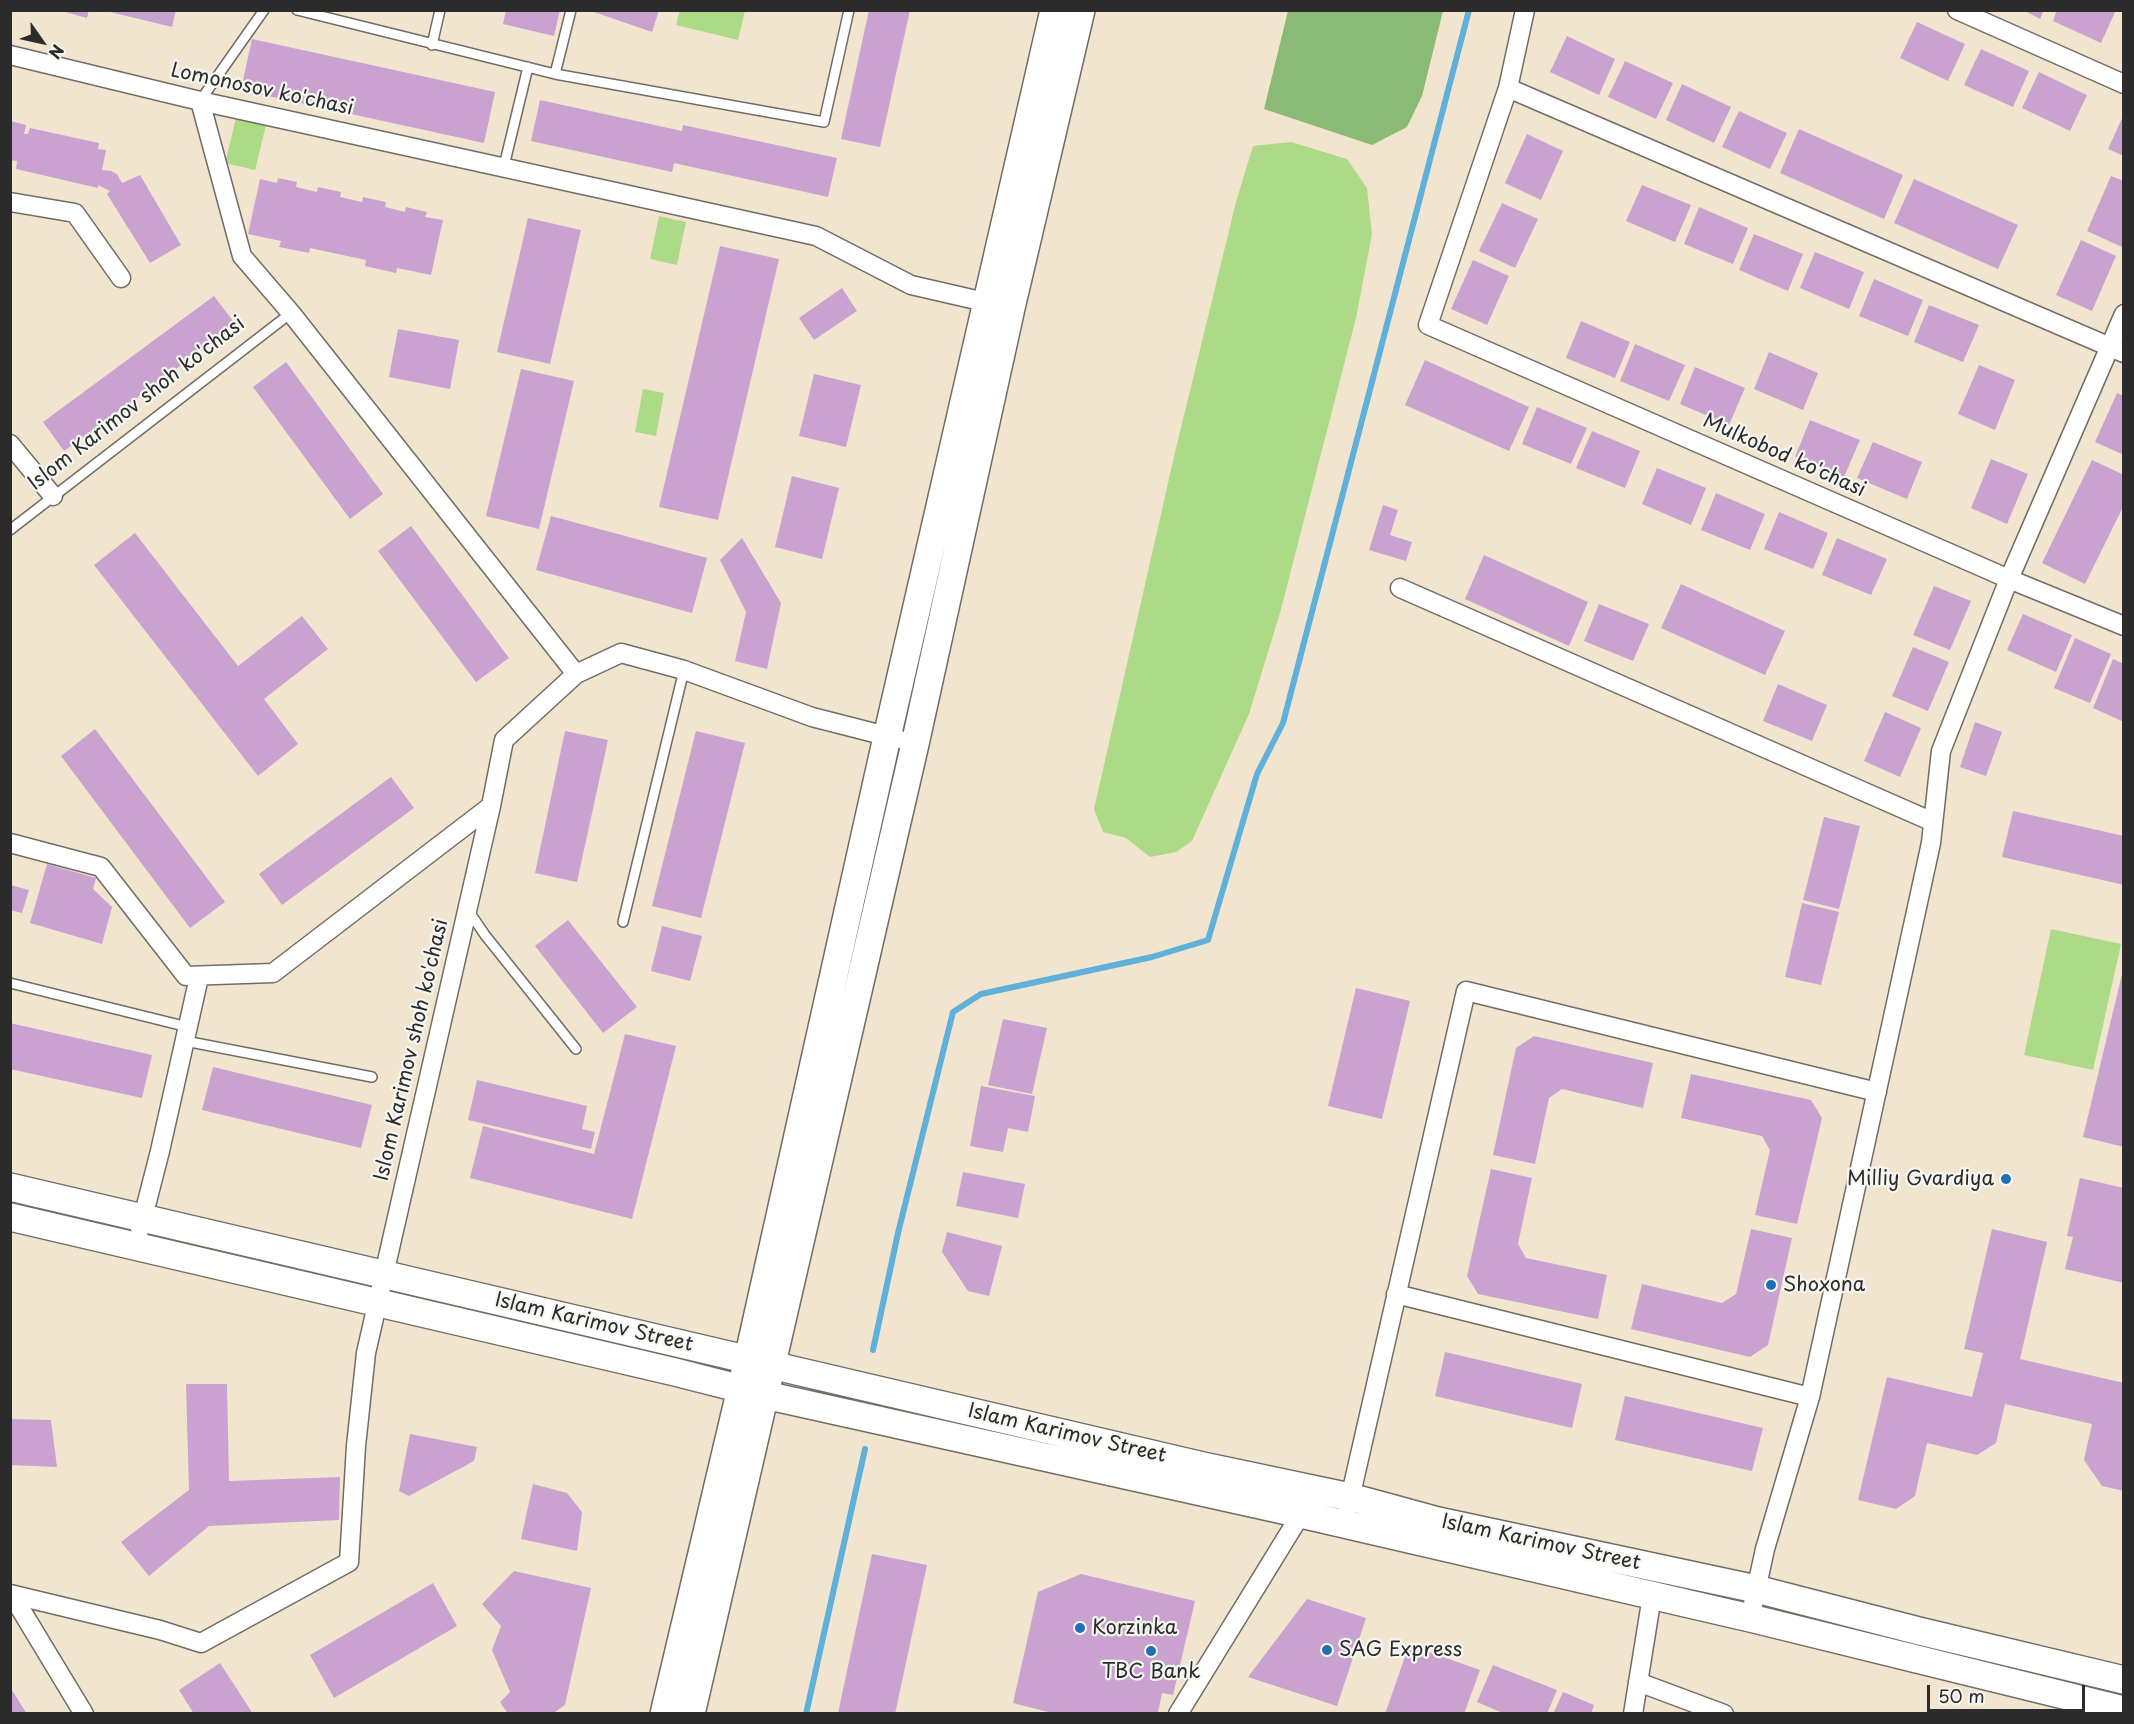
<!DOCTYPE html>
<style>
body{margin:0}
#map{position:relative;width:2134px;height:1724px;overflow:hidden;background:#f2e5cf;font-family:"Playpen Sans",sans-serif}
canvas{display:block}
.frame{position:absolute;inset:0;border:12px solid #2b2b2b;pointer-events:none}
.north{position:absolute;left:12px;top:12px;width:60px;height:60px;-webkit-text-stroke:4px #f6f6f2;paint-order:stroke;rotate:124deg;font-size:16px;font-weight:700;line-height:24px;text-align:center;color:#2b2b2b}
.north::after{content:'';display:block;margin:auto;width:21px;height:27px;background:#2b2b2b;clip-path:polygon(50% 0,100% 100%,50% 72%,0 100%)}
.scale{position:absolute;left:1927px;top:1685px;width:158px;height:27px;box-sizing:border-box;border:3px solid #2b2b2b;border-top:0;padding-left:8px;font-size:18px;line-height:21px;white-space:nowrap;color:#2b2b2b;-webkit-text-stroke:4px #f6f6f2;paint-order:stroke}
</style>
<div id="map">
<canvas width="2134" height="1724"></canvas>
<div class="frame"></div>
<div class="north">N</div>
<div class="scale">50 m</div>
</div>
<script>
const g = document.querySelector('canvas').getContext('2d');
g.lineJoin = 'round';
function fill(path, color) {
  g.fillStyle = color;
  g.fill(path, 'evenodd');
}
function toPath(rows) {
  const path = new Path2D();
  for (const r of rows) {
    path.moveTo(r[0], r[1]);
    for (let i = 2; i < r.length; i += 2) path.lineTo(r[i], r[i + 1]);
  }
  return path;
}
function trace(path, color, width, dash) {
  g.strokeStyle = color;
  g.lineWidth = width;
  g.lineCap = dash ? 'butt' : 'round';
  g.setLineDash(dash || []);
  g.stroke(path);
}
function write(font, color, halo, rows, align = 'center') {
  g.font = font + ' "Playpen Sans",sans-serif';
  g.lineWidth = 4.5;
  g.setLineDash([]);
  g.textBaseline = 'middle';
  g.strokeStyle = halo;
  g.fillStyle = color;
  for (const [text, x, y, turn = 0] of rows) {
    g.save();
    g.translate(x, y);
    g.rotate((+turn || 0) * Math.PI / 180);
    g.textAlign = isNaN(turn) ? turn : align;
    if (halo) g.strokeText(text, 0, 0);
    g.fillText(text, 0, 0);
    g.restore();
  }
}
const green = toPath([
 [680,10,745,11,738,40,676,25],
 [236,118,266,125,255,170,225,163],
 [1291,142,1347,159,1367,188,1372,234,1356,318,1280,613,1249,714,1192,841,1176,852,1150,857,1126,838,1103,832,1094,809,1176,448,1236,202,1253,146],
 [659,216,686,222,677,265,650,259],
 [643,389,664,393,656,436,635,432],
 [2051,929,2121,944,2093,1070,2024,1055]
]);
const forest = toPath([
 [1288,11,1443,11,1422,96,1407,127,1372,145,1264,109]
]);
const stream = toPath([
 [873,1350,898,1233,953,1012,981,994,1152,957,1208,940,1257,774,1283,723,1469,10],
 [806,1714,865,1449]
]);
const building = toPath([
 [58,10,89,10,87,18],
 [102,10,176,10,172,27],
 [506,10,560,10,554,36,503,24],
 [588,10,659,10,652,32],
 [869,10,910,10,880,147,841,139],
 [2023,10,2044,10,2040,19],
 [2057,10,2116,10,2101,43,2053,21],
 [1917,22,1965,44,1948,81,1900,58],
 [1567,36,1615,59,1599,95,1550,72],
 [252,39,495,92,484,143,241,90],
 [1981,49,2029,71,2013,107,1964,85],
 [1625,61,1673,83,1656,119,1608,97],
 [2039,72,2087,95,2070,131,2022,108],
 [1682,84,1731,107,1714,143,1666,120],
 [540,100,682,131,683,125,837,158,828,197,674,163,672,172,531,141],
 [1739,111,1787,133,1770,169,1722,147],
 [2124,114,2124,156,2108,149],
 [10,121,26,125,24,134,28,134,30,128,99,143,98,149,106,150,102,170,111,171,117,174,122,183,140,175,181,245,150,263,107,194,110,191,98,185,98,188,16,169,17,161,10,160],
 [1799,129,1903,175,1884,219,1780,173],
 [1527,134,1563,151,1541,200,1505,183],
 [2111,176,2124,181,2122,247,2087,231],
 [278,178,297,182,296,187,317,192,318,187,341,192,340,197,362,202,363,197,386,202,385,207,405,212,406,207,427,212,425,217,443,220,431,275,397,268,396,273,365,266,366,260,310,248,309,253,279,247,281,241,248,234,260,179,277,183],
 [1914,179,2018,225,1998,269,1894,223],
 [1642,185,1691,205,1675,242,1626,221],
 [1502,203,1538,219,1515,268,1479,251],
 [1699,207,1748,228,1733,264,1684,244],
 [528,218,581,230,550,364,497,352],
 [1754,234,1803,254,1788,291,1739,270],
 [2081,240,2116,256,2092,311,2056,295],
 [720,246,779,259,718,520,659,507],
 [1815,252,1864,272,1849,309,1800,288],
 [1473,260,1509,276,1487,325,1451,309],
 [1874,279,1923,300,1908,336,1859,316],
 [842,288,857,311,814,340,799,318],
 [214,296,236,325,64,451,43,422],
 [1929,305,1979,325,1963,362,1914,342],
 [1581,321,1630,342,1615,378,1566,358],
 [398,329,459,340,450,389,389,377],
 [1635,344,1685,365,1669,401,1620,381],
 [1769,352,1818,373,1803,410,1754,389],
 [1425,360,1529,407,1509,451,1405,405],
 [286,362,383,494,350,519,253,387],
 [1979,365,2015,380,1995,430,1958,414],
 [1695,367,1745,388,1729,425,1680,404],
 [521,369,574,381,539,529,486,516],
 [814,374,861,385,846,447,799,436],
 [2117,393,2124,396,2124,455,2095,442],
 [1537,407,1587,428,1571,464,1522,444],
 [1810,420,1860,440,1844,477,1795,457],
 [1592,431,1640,451,1625,488,1576,468],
 [1873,442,1922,462,1907,499,1857,478],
 [1991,459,2028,474,2007,524,1971,508],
 [2092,460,2124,475,2124,505,2085,584,2042,563],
 [1657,468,1706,488,1691,525,1642,504],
 [792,476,839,488,822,559,775,547],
 [1716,493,1765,514,1750,550,1701,530],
 [1383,505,1398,510,1390,535,1412,542,1406,561,1369,550],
 [1779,512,1828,533,1813,569,1764,549],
 [551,516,707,558,692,613,536,570],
 [411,526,509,658,476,682,378,551],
 [135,533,238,666,302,616,328,649,264,699,298,744,258,776,94,565],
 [742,538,781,603,767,669,735,661,746,612,720,560],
 [1837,538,1887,559,1871,595,1822,575],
 [1484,555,1588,602,1569,646,1465,599],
 [1681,584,1785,631,1765,675,1661,628],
 [1934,586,1971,601,1950,650,1913,635],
 [1599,604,1649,624,1633,661,1584,641],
 [2023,614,2072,635,2056,672,2007,650],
 [2075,638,2111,654,2090,703,2054,688],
 [1913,647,1949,662,1928,711,1892,696],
 [2113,659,2124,664,2124,722,2093,708],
 [1778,684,1827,705,1812,741,1763,721],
 [1885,712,1921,728,1900,777,1864,761],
 [1975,722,2002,732,1986,776,1960,767],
 [95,729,225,902,190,928,61,756],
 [565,731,608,740,577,882,535,873],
 [696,731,745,743,701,918,652,906],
 [391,777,414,808,282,905,259,874],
 [2013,811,2124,836,2124,885,2002,857],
 [1824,817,1860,826,1839,909,1803,900],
 [47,864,96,878,93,889,112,907,102,944,30,923],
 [10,885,29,890,22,913,10,910],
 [1802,903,1839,912,1821,985,1785,977],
 [568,920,637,1007,603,1033,535,946],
 [662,926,702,936,690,981,651,971],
 [2123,970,2124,970,2124,1147,2083,1137],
 [1356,988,1410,1001,1382,1119,1328,1106],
 [1003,1019,1047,1028,1032,1094,988,1085],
 [10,1023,152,1055,142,1098,10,1069],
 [625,1034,676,1046,632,1219,470,1178,483,1126,594,1154],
 [1534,1036,1653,1063,1643,1108,1562,1089,1549,1098,1535,1164,1493,1155,1516,1048],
 [213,1067,372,1105,361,1148,202,1110],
 [1691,1074,1811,1100,1822,1118,1797,1224,1755,1215,1770,1150,1762,1136,1681,1118],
 [477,1080,587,1106,582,1129,595,1132,591,1149,468,1120],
 [981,1086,1035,1096,1028,1132,1008,1128,1003,1152,970,1146],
 [1491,1169,1532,1178,1518,1244,1526,1258,1607,1275,1598,1319,1478,1294,1467,1276],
 [963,1172,1025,1184,1018,1218,956,1206],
 [2080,1178,2124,1188,2124,1283,2065,1269,2073,1237,2067,1236],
 [1751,1229,1792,1238,1768,1345,1750,1357,1631,1329,1642,1284,1722,1303,1736,1294],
 [1992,1229,2047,1242,2020,1359,2124,1383,2124,1491,2102,1486,2084,1460,2092,1424,2005,1404,1996,1443,1977,1455,1927,1443,1915,1496,1896,1509,1858,1500,1887,1377,1972,1397,1983,1353,1964,1349],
 [947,1232,1002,1246,989,1296,968,1291,942,1252],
 [1445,1352,1582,1384,1572,1428,1435,1396],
 [186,1384,227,1384,229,1481,340,1477,339,1520,209,1526,149,1576,121,1542,189,1490],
 [1625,1396,1763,1428,1752,1471,1615,1440],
 [10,1419,51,1420,57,1467,10,1465],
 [410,1434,477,1447,474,1461,409,1496,399,1491],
 [533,1484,567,1493,582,1512,577,1551,521,1539],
 [872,1554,927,1565,895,1714,840,1714,838,1713],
 [514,1571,591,1588,565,1705,552,1714,508,1714,500,1702,510,1692,492,1650,501,1626,482,1604],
 [1081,1574,1195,1601,1173,1695,1162,1693,1158,1712,1056,1714,1013,1703,1038,1592],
 [433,1583,457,1626,334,1698,310,1655],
 [1307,1599,1366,1618,1337,1706,1248,1677],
 [1409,1645,1480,1670,1464,1714,1385,1714],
 [220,1663,253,1714,194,1714,179,1690],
 [1493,1665,1557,1690,1547,1714,1505,1714,1477,1702],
 [10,1687,27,1714,10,1714],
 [1563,1692,1594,1705,1591,1714,1553,1714]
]);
const lane = toPath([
 [297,10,555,74,824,122,849,10],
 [432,45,440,10],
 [555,74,571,10],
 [200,101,264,10],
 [504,166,528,67],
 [10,530,291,313],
 [468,910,485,935,576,1049],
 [623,922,684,670],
 [10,983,188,1027],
 [185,1041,372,1077]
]);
const street = toPath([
 [1525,10,1508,88,1428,325,2009,579,2124,626],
 [1957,10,2124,84],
 [10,55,200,101,816,236,911,285,998,305],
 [1508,88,2124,353],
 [200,101,242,256,291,313,576,674],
 [10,202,75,213,121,278],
 [10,444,53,496],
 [1400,588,1933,822],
 [10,843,101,867,186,976,273,973,491,806,504,740,576,674,621,653,684,670,812,717,898,739],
 [140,1229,160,1151,199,977],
 [1396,1294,1810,1397],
 [1348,1507,1466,991,1877,1092],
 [10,1594,160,1630,201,1643,349,1562,356,1446,366,1353,491,806],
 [12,1595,84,1714],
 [1750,1618,1765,1549,1810,1397,1931,843,1941,751,2009,579,2124,314],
 [1638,1682,1724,1714],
 [1178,1714,1301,1514],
 [1633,1714,1652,1596]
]);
const secondary = toPath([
 [10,1187,1203,1466,1350,1497,1438,1521,1756,1589,1919,1631,2124,1680],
 [10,1217,675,1372,765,1395,1301,1514,1750,1618,2124,1710],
 [664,1714,748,1359,887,737,1054,10],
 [691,1714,915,744,1011,308,1081,10]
]);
const markers = [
 [2006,1179,6,"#1f6fb2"],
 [1771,1285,6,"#1f6fb2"],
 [1080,1628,6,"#1f6fb2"],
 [1327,1650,6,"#1f6fb2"],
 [1151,1651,6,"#1f6fb2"]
];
const streetNames = [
 ["Lomonosov ko'chasi",262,90,12],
 ["Islom Karimov shoh ko'chasi",137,404,-38],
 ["Mulkobod ko'chasi",1784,456,24],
 ["Islom Karimov shoh ko'chasi",412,1050,-77],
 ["Islam Karimov Street",594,1323,13],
 ["Islam Karimov Street",1067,1434,13],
 ["Islam Karimov Street",1541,1543,12]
];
const poiNames = [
 ["Milliy Gvardiya",1994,1179,"right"],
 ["Shoxona",1783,1285],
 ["Korzinka",1092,1628],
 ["SAG Express",1339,1650],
 ["TBC Bank",1151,1672,"center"]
];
fill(green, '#adda86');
fill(forest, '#8aba73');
trace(stream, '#5fb1da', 6);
fill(building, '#caa2d0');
trace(lane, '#716c64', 12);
trace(street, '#716c64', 21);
trace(secondary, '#716c64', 30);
trace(lane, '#fff', 9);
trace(street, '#fff', 18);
trace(secondary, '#fff', 27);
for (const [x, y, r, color] of markers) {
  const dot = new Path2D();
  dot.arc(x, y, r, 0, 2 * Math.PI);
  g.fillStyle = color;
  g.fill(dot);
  trace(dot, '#f6f6f2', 2);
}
write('20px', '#2b2b2b', '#f6f6f2', streetNames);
write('20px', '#2b2b2b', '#f6f6f2', poiNames, 'left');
</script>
